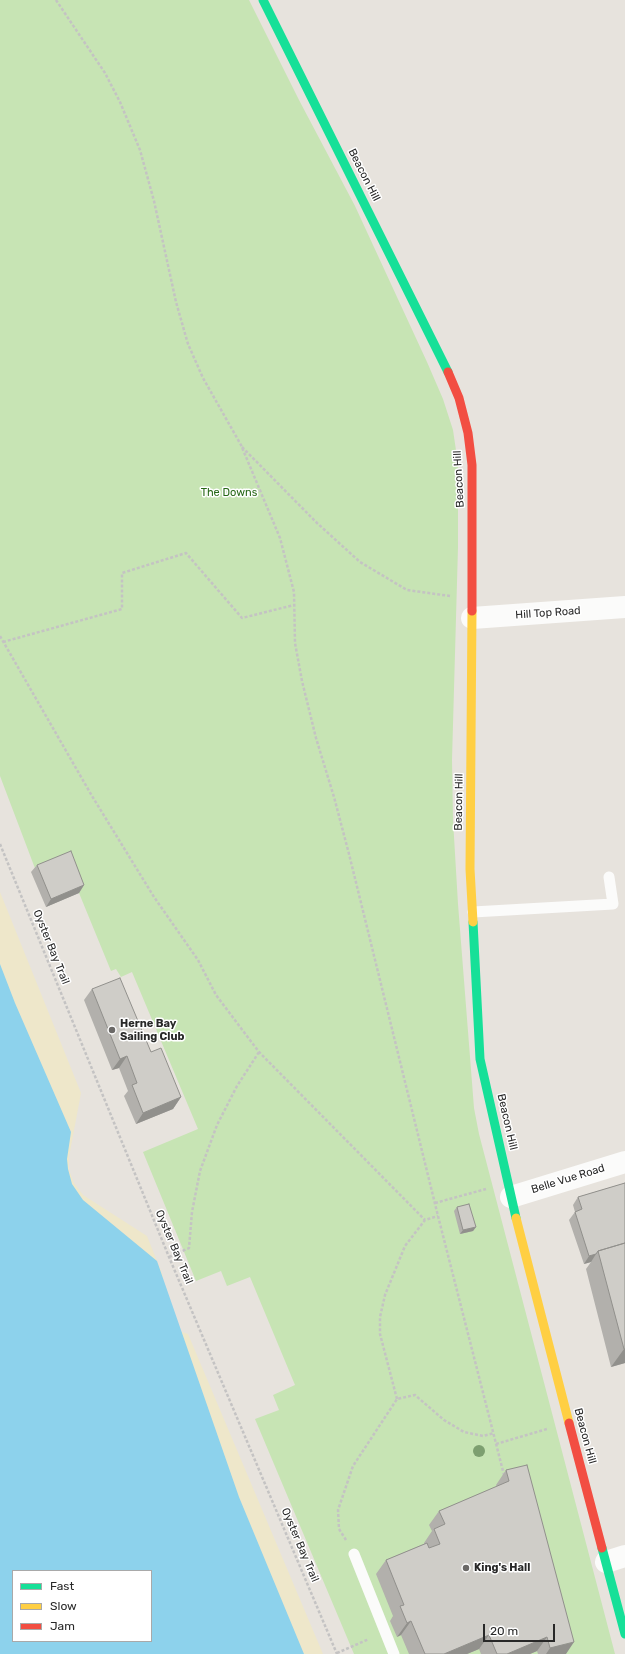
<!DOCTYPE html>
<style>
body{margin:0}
#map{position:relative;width:625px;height:1654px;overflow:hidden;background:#e7e3dd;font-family:Rubik,sans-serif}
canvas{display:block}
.legend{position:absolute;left:12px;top:1570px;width:140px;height:72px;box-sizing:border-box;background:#fff;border:1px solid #a9a9a9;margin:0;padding:5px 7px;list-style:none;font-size:12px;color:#282828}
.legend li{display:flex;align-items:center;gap:8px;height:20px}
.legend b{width:20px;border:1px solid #a9a9a9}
.scale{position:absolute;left:483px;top:1624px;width:72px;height:18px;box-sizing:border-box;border:2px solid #282828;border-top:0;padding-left:5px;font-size:12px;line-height:14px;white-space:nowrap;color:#282828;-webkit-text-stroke:3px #fff;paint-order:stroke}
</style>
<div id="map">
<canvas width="625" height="1654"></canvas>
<ul class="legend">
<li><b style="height:5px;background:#16e098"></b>Fast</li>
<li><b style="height:5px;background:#ffcf43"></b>Slow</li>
<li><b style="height:5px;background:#f24e42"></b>Jam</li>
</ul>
<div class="scale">20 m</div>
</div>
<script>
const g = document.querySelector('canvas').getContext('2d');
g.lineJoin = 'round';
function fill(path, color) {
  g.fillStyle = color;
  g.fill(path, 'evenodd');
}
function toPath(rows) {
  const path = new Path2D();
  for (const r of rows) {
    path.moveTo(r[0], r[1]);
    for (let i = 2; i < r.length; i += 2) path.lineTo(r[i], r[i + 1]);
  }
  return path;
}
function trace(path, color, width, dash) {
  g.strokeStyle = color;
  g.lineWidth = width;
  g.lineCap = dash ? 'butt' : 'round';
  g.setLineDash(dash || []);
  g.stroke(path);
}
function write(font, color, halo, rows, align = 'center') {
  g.font = font + ' Rubik,sans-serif';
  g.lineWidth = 3;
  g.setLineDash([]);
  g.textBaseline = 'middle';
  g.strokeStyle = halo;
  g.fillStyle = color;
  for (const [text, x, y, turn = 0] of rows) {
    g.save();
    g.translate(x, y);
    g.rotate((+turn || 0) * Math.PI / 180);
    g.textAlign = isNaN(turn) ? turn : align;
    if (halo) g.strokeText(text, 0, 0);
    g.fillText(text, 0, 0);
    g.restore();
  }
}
const green = toPath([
 [0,0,249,0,299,100,355,206,427,362,443,399,453,430,458,464,458,547,452,760,453,820,458,904,474,1108,479,1134,615,1654,354,1654,255,1419,279,1410,273,1395,295,1385,250,1277,227,1286,221,1271,196,1281,143,1152,198,1129,132,972,121,977,116,969,111,971,79,893,36,871,0,776]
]);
const sand = toPath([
 [0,892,81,1093,69,1157,69,1170,74,1183,83,1195,147,1236,163,1276,155,1294,170,1328,188,1334,323,1654,255,1654,0,1081]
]);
const water = toPath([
 [0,964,15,1003,71,1132,67,1159,68,1169,72,1184,83,1200,157,1261,239,1497,304,1654,0,1654],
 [13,1571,151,1571,151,1641,13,1641]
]);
const path = toPath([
 [56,0,105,73,120,102,140,150,154,201,176,302,188,344,203,378,241,445,280,538,294,592,295,643,302,681,316,738,334,797,349,854,438,1216,504,1475],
 [242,447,317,523,360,562,407,590,450,596],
 [0,636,92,796,154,897,198,960,216,995,259,1052,425,1220],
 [3,642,122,609,122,573,186,553,242,618,294,605],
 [0,844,169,1257,337,1654],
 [435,1203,486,1189],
 [169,1257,189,1248,192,1212,200,1171,217,1125,237,1086,259,1052],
 [397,1399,380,1334,380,1317,385,1295,405,1246,425,1220,438,1216],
 [496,1444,547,1429],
 [346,1540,339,1529,338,1510,353,1466,397,1399,415,1395,444,1420,464,1432,483,1436,494,1433],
 [337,1653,369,1639]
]);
const lane = toPath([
 [473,912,613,904,609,877],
 [354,1554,394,1654]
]);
const street = toPath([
 [472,618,625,607],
 [511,1197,625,1162],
 [606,1562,625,1556]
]);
const fast = toPath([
 [263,0,448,372],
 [473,922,480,1059,516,1218],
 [602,1548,625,1634]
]);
const slow = toPath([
 [472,611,470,869,473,922],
 [516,1218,569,1423]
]);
const jam = toPath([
 [448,372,459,398,468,433,472,465,472,611],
 [569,1423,602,1548]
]);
const trees = [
 [479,1451]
];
const wall = toPath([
 [37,865,84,885,79,893,46,907,31,872],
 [92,989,151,1052,181,1097,173,1109,136,1124,124,1096,128,1091,119,1068,112,1070,84,1000],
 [625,1183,625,1363,611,1367,586,1269,591,1262,584,1264,569,1220,575,1212,573,1205,578,1197],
 [457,1207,476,1227,473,1231,460,1234,454,1211],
 [506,1470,566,1654,538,1654,537,1651,530,1654,481,1654,479,1649,467,1654,409,1654,401,1635,397,1637,390,1621,393,1616,376,1574,386,1560,424,1544,424,1543,432,1531,429,1525,439,1511,497,1487,496,1485]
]);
const shadedWall = toPath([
 [84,885,79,893,46,907,51,899],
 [127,1056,119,1068,112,1070,120,1059],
 [181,1097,173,1109,136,1124,143,1113],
 [476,1227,473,1231,460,1234,463,1230],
 [596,1254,591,1262,584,1264,589,1256],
 [624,1349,625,1349,625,1363,611,1367],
 [411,1621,401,1635,397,1637,407,1623],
 [489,1635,479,1649,467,1654,444,1654],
 [547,1637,537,1651,530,1654,507,1654],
 [574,1642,566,1654,546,1654,550,1648]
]);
const building = toPath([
 [71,851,84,885,51,899,37,865,71,851],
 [120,978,151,1052,161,1048,181,1097,143,1113,132,1085,137,1083,127,1056,120,1059,92,989,120,978],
 [625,1183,625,1243,598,1251,596,1254,589,1256,575,1212,582,1209,578,1197,625,1183],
 [469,1204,476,1227,463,1230,457,1207,469,1204],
 [625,1243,625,1349,624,1349,598,1251,625,1243],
 [527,1465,574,1642,550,1648,547,1637,507,1654,497,1654,489,1635,444,1654,425,1654,411,1621,407,1623,400,1606,404,1605,386,1560,427,1543,429,1548,440,1544,434,1529,445,1524,439,1511,509,1481,506,1470,527,1465]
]);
const markers = [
 [112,1030,4,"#6b6967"],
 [466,1568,4,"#6b6967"]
];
const streetNames = [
 ["Beacon Hill",364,175,63],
 ["Beacon Hill",459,479,-93],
 ["Hill Top Road",548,613,-4],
 ["Beacon Hill",459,802,-89],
 ["Oyster Bay Trail",51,947,68],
 ["Beacon Hill",507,1122,77],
 ["Belle Vue Road",568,1179,-17],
 ["Oyster Bay Trail",174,1247,67],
 ["Beacon Hill",585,1436,75],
 ["Oyster Bay Trail",300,1545,67]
];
const parkNames = [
 ["The Downs",229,493]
];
const poiNames = [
 ["Herne Bay",120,1024],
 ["Sailing Club",120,1037],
 ["King's Hall",474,1568]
];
fill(green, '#c7e4b4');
fill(sand, '#eee7ca');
fill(water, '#8dd2ec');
trace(path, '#c4c3c3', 2.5, [3, 2]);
trace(lane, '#fbfbfa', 11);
trace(street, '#fbfbfa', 22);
trace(fast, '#16e098', 9);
trace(slow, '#ffcf43', 9);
trace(jam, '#f24e42', 9);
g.fillStyle = '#7d9f70';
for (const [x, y] of trees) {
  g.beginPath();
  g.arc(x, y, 6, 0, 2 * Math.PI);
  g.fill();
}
fill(wall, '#b2b0ac');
fill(shadedWall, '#91908c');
fill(building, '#cfcdc8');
trace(building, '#91908c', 1);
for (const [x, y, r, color] of markers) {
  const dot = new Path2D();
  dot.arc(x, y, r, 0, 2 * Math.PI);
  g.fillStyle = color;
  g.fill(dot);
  trace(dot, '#fff', 1.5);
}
write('11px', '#282828', '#fff', streetNames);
write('11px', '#266716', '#fff', parkNames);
write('bold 11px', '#282828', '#fff', poiNames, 'left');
</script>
